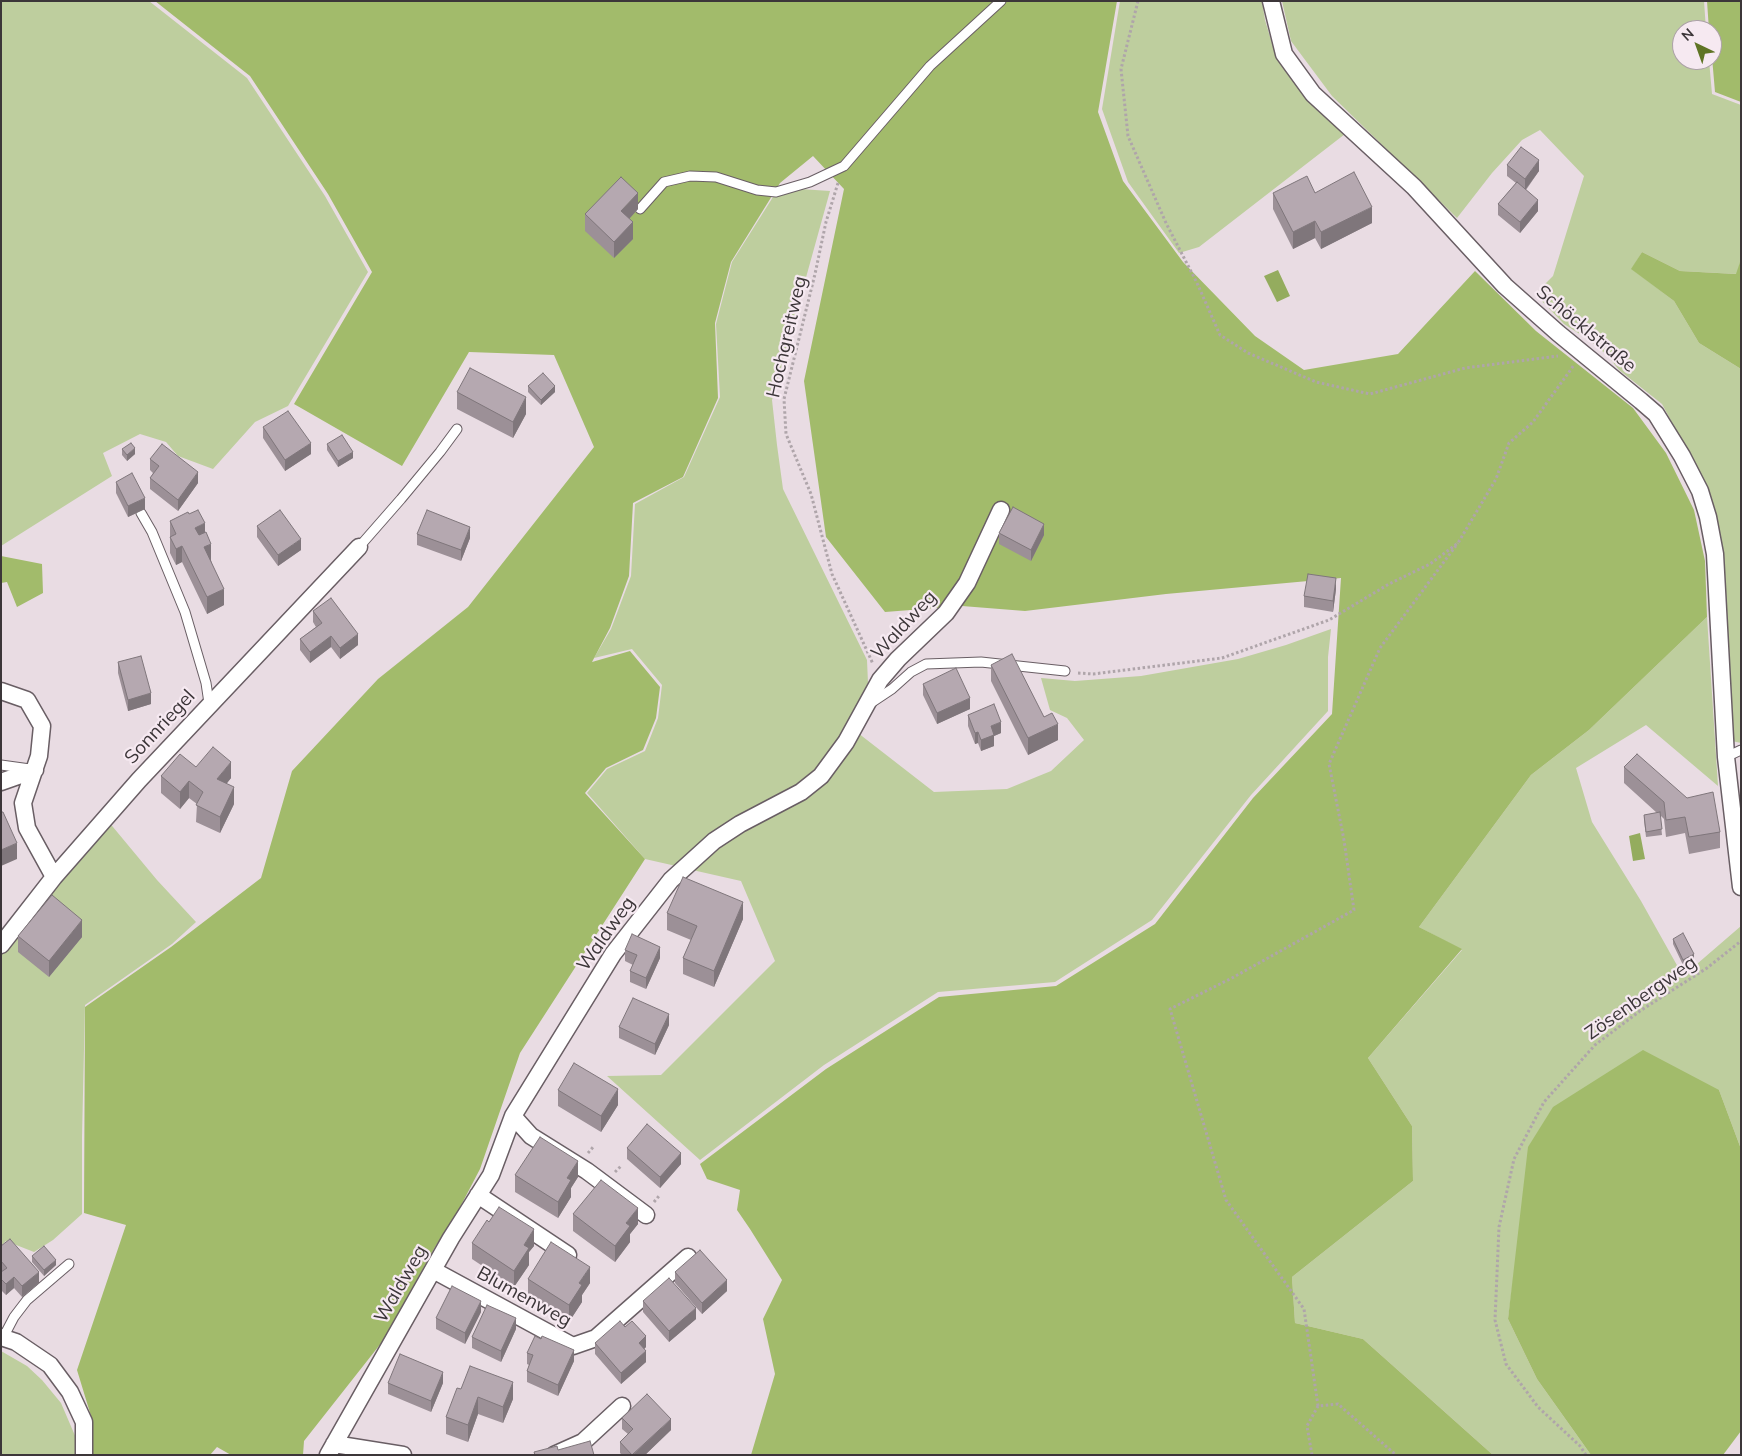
<!DOCTYPE html>
<meta charset="utf-8">
<style>
body{margin:0}
#map{position:relative;width:1742px;height:1456px;overflow:hidden;background:#e9dce3;font-family:Mulish,sans-serif}
canvas{display:block}
.frame{position:absolute;inset:0;border:2px solid #3c3639;pointer-events:none}
.north{position:absolute;left:1672px;top:20px;width:50px;height:50px;box-sizing:border-box;background:#f6e9f1;border:1px solid #aca1a7;border-radius:50%;rotate:318deg;font-size:14px;font-weight:700;line-height:20px;text-align:center;color:#3c3639}
.north::after{content:'';display:block;margin:auto;width:18px;height:22px;background:#5f7424;clip-path:polygon(50% 0,100% 100%,50% 72%,0 100%)}
</style>
<div id="map">
<canvas width="1742" height="1456"></canvas>
<div class="frame"></div>
<div class="north">N</div>
</div>
<script>
const g = document.querySelector('canvas').getContext('2d');
g.lineJoin = 'round';
function fill(path, color) {
  g.fillStyle = color;
  g.fill(path, 'evenodd');
}
function toPath(rows) {
  const path = new Path2D();
  for (const r of rows) {
    path.moveTo(r[0], r[1]);
    for (let i = 2; i < r.length; i += 2) path.lineTo(r[i], r[i + 1]);
  }
  return path;
}
function trace(path, color, width, dash) {
  g.strokeStyle = color;
  g.lineWidth = width;
  g.lineCap = dash ? 'butt' : 'round';
  g.setLineDash(dash || []);
  g.stroke(path);
}
function write(font, color, halo, rows, align = 'center') {
  g.font = font + ' Mulish,sans-serif';
  g.lineWidth = 4.5;
  g.setLineDash([]);
  g.textBaseline = 'middle';
  g.strokeStyle = halo;
  g.fillStyle = color;
  for (const [text, x, y, turn = 0] of rows) {
    g.save();
    g.translate(x, y);
    g.rotate((+turn || 0) * Math.PI / 180);
    g.textAlign = isNaN(turn) ? turn : align;
    if (halo) g.strokeText(text, 0, 0);
    g.fillText(text, 0, 0);
    g.restore();
  }
}
const green = toPath([
 [1,1,149,1,247,78,325,196,368,272,288,406,255,422,213,469,178,456,166,442,140,434,103,453,112,476,1,546],
 [1120,1,1262,1,1265,20,1276,57,1305,97,1345,134,1199,247,1179,253,1128,182,1102,109],
 [1282,1,1704,1,1706,30,1682,30,1682,60,1709,60,1712,94,1741,105,1741,259,1737,274,1680,271,1642,252,1632,269,1674,301,1699,343,1741,369,1741,743,1732,741,1699,473,1662,404,1619,370,1607,355,1589,340,1564,324,1535,294,1553,276,1584,176,1540,130,1522,140,1492,173,1457,218,1332,96,1291,41],
 [800,189,830,191,772,400,777,445,783,489,867,660,868,683,856,715,814,775,676,866,645,859,587,793,607,769,645,751,658,718,662,685,632,649,594,658,611,629,631,576,635,504,684,477,720,397,716,324,732,262,773,197],
 [1707,617,1718,786,1646,725,1576,768,1592,822,1641,901,1683,976,1741,926,1741,1149,1719,1090,1514,1274,1508,1319,1537,1379,1591,1455,1493,1455,1363,1339,1295,1323,1292,1277,1413,1181,1412,1126,1368,1058,1462,950,1419,927,1531,775,1589,730],
 [1331,629,1328,657,1328,711,1251,795,1152,920,1055,982,938,992,824,1065,700,1160,607,1076,661,1075,775,961,741,881,688,869,769,812,858,733,934,792,1007,789,1051,771,1084,740,1067,718,1050,710,1041,678,1075,681,1141,676,1238,659,1286,645],
 [108,821,157,880,196,922,172,944,85,1005,82,1137,82,1214,53,1240,34,1252,6,1241,1,1246,1,951],
 [1,1351,27,1366,42,1380,61,1403,76,1438,76,1455,1,1455]
]);
const forest = toPath([
 [155,1,1117,1,1098,112,1123,181,1183,262,1255,336,1304,370,1398,354,1475,271,1536,331,1633,408,1666,453,1694,510,1705,561,1707,617,1589,730,1531,775,1419,927,1462,949,1368,1058,1412,1126,1413,1181,1292,1277,1295,1323,1363,1339,1493,1455,751,1455,775,1374,763,1319,782,1280,750,1229,737,1210,740,1190,707,1179,700,1164,826,1069,939,997,1056,986,1155,924,1253,798,1332,714,1341,578,1166,594,1025,611,962,606,885,612,826,537,804,381,844,189,813,156,780,183,731,262,715,323,718,398,683,477,633,503,629,576,610,628,592,662,630,651,660,687,656,718,643,750,606,768,585,793,645,859,520,1053,480,1169,458,1211,435,1247,382,1342,304,1441,303,1455,231,1455,217,1447,210,1455,83,1455,91,1416,77,1370,126,1225,84,1213,85,1007,171,947,261,878,292,771,378,679,468,607,594,447,554,355,469,352,402,466,294,404,372,272,328,194,250,76],
 [1707,1,1741,1,1741,102,1715,92,1712,57,1712,30,1709,30],
 [1642,252,1680,271,1736,274,1741,259,1741,369,1699,343,1674,301,1631,269],
 [1,556,42,564,43,593,17,607,7,582,1,583],
 [1643,1050,1719,1090,1741,1149,1741,1431,1723,1455,1591,1455,1537,1379,1508,1319,1528,1147,1553,1107]
]);
const water = toPath([
 [1278,270,1290,296,1277,302,1264,276],
 [1640,833,1645,859,1633,861,1629,836]
]);
const path = toPath([
 [1138,1,1121,69,1128,136,1166,223,1197,283,1220,335,1248,353,1316,382,1370,394,1465,368,1558,356],
 [838,183,826,222,815,274,784,399,786,434,811,494,832,574,873,664],
 [1078,673,1093,674,1222,658,1329,620,1389,584,1430,564,1458,543,1496,479,1509,443,1533,422,1574,365],
 [588,1153,594,1146],
 [615,1172,621,1166],
 [654,1202,659,1196],
 [1318,1406,1304,1309,1226,1200,1170,1009,1232,978,1354,910,1344,840,1329,764,1380,648,1458,543],
 [1312,1455,1307,1426,1318,1406,1338,1404,1396,1455],
 [1586,1455,1580,1446,1538,1407,1506,1364,1495,1320,1499,1227,1514,1159,1544,1102,1595,1045,1640,1011,1707,968,1741,941]
]);
const service = toPath([
 [640,209,664,182,690,176,716,177,757,190,776,192,810,182,844,166,930,66,1001,1],
 [141,513,152,532,185,612,206,683,209,703],
 [359,547,401,499,440,452,457,429],
 [871,703,892,689,911,672,926,664,981,662,1065,671],
 [1726,757,1741,750],
 [1,765,30,769],
 [3,1338,14,1317,27,1300,69,1264]
]);
const minor = toPath([
 [1271,1,1284,54,1313,94,1414,187,1505,286,1558,333,1641,401,1656,414,1682,456,1700,491,1708,517,1715,554,1726,757,1741,887],
 [1,691,27,700,42,726,39,756,23,803,27,828,54,877],
 [1,782,35,770],
 [1,945,54,877,139,780,359,547],
 [513,1116,531,1136,587,1171,646,1215],
 [478,1195,568,1255],
 [433,1270,573,1346,596,1338,688,1257],
 [1,1337,16,1342,50,1365,70,1392,84,1422,84,1455],
 [334,1444,403,1455],
 [328,1455,451,1238,491,1175,513,1116,613,954,671,880,714,841,740,824,801,792,821,776,846,742,880,680,898,659,946,613,967,583,1001,510],
 [554,1455,583,1442,622,1406]
]);
const wall = toPath([
 [1507,165,1539,171,1526,190,1538,211,1520,233,1498,215,1498,204,1516,183,1507,176],
 [1273,193,1315,193,1372,223,1321,249,1315,238,1293,249,1273,209],
 [638,209,629,219,633,239,614,258,585,231,585,214],
 [528,386,555,392,541,405,528,392],
 [457,392,526,414,513,438,457,409],
 [263,427,311,454,285,471,263,438],
 [327,444,353,458,338,467,327,450],
 [122,449,135,454,127,461,122,455],
 [150,459,198,483,178,511,150,489,150,478,153,473,150,470],
 [116,482,145,509,128,517,116,493],
 [189,514,205,533,211,560,224,605,207,614,182,562,176,565,170,553,170,521],
 [257,526,301,550,278,566,257,537],
 [999,533,1044,535,1031,561,999,544],
 [417,534,470,538,461,561,417,545],
 [1336,589,1333,612,1304,607,1304,596],
 [313,611,358,645,340,659,331,647,310,663,300,650,300,639,316,627,313,622],
 [118,662,151,704,128,711,118,673],
 [991,665,1044,717,1058,740,1028,755,991,681],
 [923,684,970,709,937,724,923,695],
 [968,715,1001,733,994,736,994,746,981,751,978,743,975,744,968,726],
 [196,767,231,778,226,784,234,804,220,833,196,822,197,804,189,798,180,809,161,793,161,776],
 [1624,767,1720,832,1720,848,1689,854,1685,833,1666,837,1664,819,1660,815,1662,835,1646,837,1644,820,1644,815,1657,813,1624,783],
 [667,913,743,919,714,987,683,974,683,958,691,940,667,930],
 [18,936,82,937,49,977,18,952],
 [1673,939,1694,960,1683,965,1673,944],
 [625,950,660,958,646,989,630,982,630,971,633,965,625,961],
 [669,1025,655,1055,619,1038,619,1027],
 [558,1090,618,1105,601,1132,558,1106],
 [627,1148,681,1164,660,1188,627,1159],
 [515,1175,578,1177,571,1188,571,1197,558,1218,515,1192],
 [573,1214,638,1224,630,1234,630,1242,615,1262,573,1231],
 [472,1243,534,1246,529,1252,529,1265,514,1287,472,1259],
 [1,1246,39,1283,22,1297,14,1288,6,1295,1,1290],
 [32,1256,56,1265,44,1276,32,1262],
 [675,1272,727,1291,702,1314,675,1283],
 [528,1279,590,1283,582,1295,582,1302,569,1322,528,1295],
 [643,1301,696,1319,669,1342,643,1312],
 [481,1312,465,1344,436,1329,436,1318],
 [625,1327,646,1347,644,1349,646,1362,621,1384,595,1354,595,1343],
 [516,1329,501,1362,472,1348,472,1337],
 [541,1339,574,1361,558,1396,527,1382,527,1371,529,1365,527,1364,527,1353],
 [388,1383,443,1383,431,1412,388,1394],
 [461,1389,513,1399,503,1423,478,1414,468,1442,446,1434,446,1417],
 [622,1418,671,1430,645,1455,622,1455,620,1453,620,1442,628,1434,622,1429]
]);
const shadedWall = toPath([
 [1539,160,1539,171,1525,190,1525,179],
 [638,193,638,209,621,228,621,211],
 [1538,200,1538,211,1520,233,1520,222],
 [1372,207,1372,223,1321,249,1321,232],
 [1315,221,1315,238,1293,249,1293,232],
 [633,222,633,239,614,258,614,242],
 [555,386,555,392,541,405,541,400],
 [526,397,526,414,513,438,513,422],
 [311,443,311,454,285,471,285,460],
 [135,448,135,454,127,461,127,455],
 [353,452,353,458,338,467,338,461],
 [198,472,198,483,178,511,178,500],
 [145,498,145,509,128,517,128,506],
 [205,523,205,540,195,544,195,528],
 [1044,524,1044,535,1031,561,1031,550],
 [470,527,470,538,461,561,461,550],
 [301,539,301,550,278,566,278,555],
 [211,544,211,560,204,563,204,547],
 [182,546,182,562,176,565,176,549],
 [1336,578,1336,589,1333,612,1333,601],
 [224,589,224,605,207,614,207,597],
 [358,634,358,645,340,659,340,648],
 [331,636,331,647,310,663,310,652],
 [151,693,151,704,128,711,128,700],
 [970,698,970,709,937,724,937,713],
 [1001,722,1001,733,994,736,994,746,981,751,981,740,991,726],
 [1058,724,1058,740,1028,755,1028,738],
 [978,732,978,743,975,744,975,733],
 [231,762,231,778,217,796,217,779],
 [189,781,189,798,180,809,180,792],
 [234,787,234,804,220,833,220,817],
 [17,843,17,859,1,866,1,850],
 [743,902,743,919,714,987,714,971],
 [82,920,82,937,49,977,49,961],
 [660,947,660,958,646,989,646,978],
 [1694,954,1694,960,1683,965,1683,960],
 [669,1014,669,1025,655,1055,655,1044],
 [618,1089,618,1105,601,1132,601,1116],
 [681,1153,681,1164,660,1188,660,1177],
 [578,1161,578,1177,571,1188,571,1197,558,1218,558,1202,567,1178],
 [638,1208,638,1224,630,1234,630,1242,615,1262,615,1246,626,1223],
 [534,1229,534,1246,529,1252,529,1265,514,1287,514,1271,524,1245],
 [56,1260,56,1265,44,1276,44,1270],
 [590,1267,590,1283,582,1295,582,1302,569,1322,569,1305,579,1283],
 [39,1272,39,1283,22,1297,22,1286],
 [14,1277,14,1288,6,1295,6,1284],
 [727,1280,727,1291,702,1314,702,1303],
 [481,1301,481,1312,465,1344,465,1333],
 [696,1308,696,1319,669,1342,669,1331],
 [516,1318,516,1329,501,1362,501,1351],
 [646,1336,646,1347,639,1354,639,1343],
 [574,1350,574,1361,558,1396,558,1385],
 [646,1351,646,1362,621,1384,621,1373],
 [443,1372,443,1383,431,1412,431,1401],
 [513,1382,513,1399,503,1423,503,1407],
 [478,1397,478,1414,468,1442,468,1425],
 [671,1419,671,1430,645,1455,633,1455]
]);
const building = toPath([
 [1521,147,1539,160,1525,179,1507,165,1521,147],
 [1354,172,1372,207,1321,232,1315,221,1293,232,1273,193,1307,176,1315,193,1354,172],
 [621,177,638,193,621,211,633,222,614,242,585,214,621,177],
 [1517,182,1538,200,1520,222,1498,204,1517,182],
 [470,368,526,397,513,422,457,392,470,368],
 [543,373,555,386,541,400,528,386,543,373],
 [288,411,311,443,285,460,263,427,288,411],
 [342,435,353,452,338,461,327,444,342,435],
 [131,443,135,448,127,455,122,449,131,443],
 [162,444,198,472,178,500,150,478,159,466,150,459,162,444],
 [132,473,145,498,128,506,116,482,132,473],
 [1013,507,1044,524,1031,550,999,533,1013,507],
 [198,510,205,523,195,528,199,535,206,532,211,544,204,547,224,589,207,597,182,546,176,549,170,537,176,534,170,521,188,512,189,514,198,510],
 [280,510,301,539,278,555,257,526,280,510],
 [427,510,470,527,461,550,417,534,427,510],
 [1308,574,1336,578,1333,601,1304,596,1308,574],
 [331,598,358,634,340,648,331,636,310,652,300,639,322,623,313,611,331,598],
 [1012,654,1044,717,1052,713,1058,724,1028,738,991,665,1012,654],
 [141,656,151,693,128,700,118,662,141,656],
 [956,668,970,698,937,713,923,684,956,668],
 [994,704,1001,722,991,726,994,735,981,740,978,732,975,733,968,715,994,704],
 [213,747,231,762,217,779,234,787,220,817,196,805,203,792,189,781,180,792,161,776,180,754,196,767,213,747],
 [1637,754,1687,798,1713,792,1720,832,1689,837,1685,817,1666,820,1664,802,1624,767,1637,754],
 [1,812,3,812,17,843,1,850,1,812],
 [1660,812,1662,829,1646,832,1644,815,1660,812],
 [683,877,743,902,714,971,683,958,697,926,667,913,683,877],
 [52,895,82,920,49,961,18,936,52,895],
 [1683,933,1694,954,1683,960,1673,939,1683,933],
 [632,934,660,947,646,978,630,971,637,955,625,950,632,934],
 [633,998,669,1014,655,1044,619,1027,633,998],
 [574,1063,618,1089,601,1116,558,1090,574,1063],
 [647,1124,681,1153,660,1177,627,1148,647,1124],
 [540,1137,578,1161,567,1178,571,1180,558,1202,515,1175,540,1137],
 [601,1180,638,1208,626,1223,630,1226,615,1246,573,1214,601,1180],
 [499,1207,534,1229,524,1245,529,1248,514,1271,472,1243,487,1220,489,1222,499,1207],
 [10,1239,39,1272,22,1286,14,1277,6,1284,1,1279,1,1272,7,1268,1,1261,1,1246,10,1239],
 [551,1242,590,1267,579,1283,582,1285,569,1305,528,1279,551,1242],
 [44,1246,56,1260,44,1270,32,1256,44,1246],
 [700,1250,727,1280,702,1303,675,1272,700,1250],
 [669,1278,696,1308,669,1331,643,1301,669,1278],
 [452,1286,481,1301,465,1333,436,1318,452,1286],
 [487,1305,516,1318,501,1351,472,1337,487,1305],
 [620,1321,625,1327,632,1321,646,1336,639,1343,646,1351,621,1373,595,1343,620,1321],
 [535,1336,541,1339,542,1336,574,1350,558,1385,527,1371,533,1355,527,1353,535,1336],
 [400,1354,443,1372,431,1401,388,1383,400,1354],
 [470,1366,513,1382,503,1407,478,1397,468,1425,446,1417,457,1388,461,1389,470,1366],
 [647,1394,671,1419,632,1455,620,1442,633,1429,622,1418,647,1394],
 [590,1441,594,1455,535,1455,534,1452,557,1446,558,1450,590,1441]
]);
const streetNames = [
 ["Schöcklstraße",1586,329,40],
 ["Hochgreitweg",787,337,-77],
 ["Waldweg",904,625,-47],
 ["Sonnriegel",160,727,-47],
 ["Waldweg",606,934,-55],
 ["Zösenbergweg",1641,998,-35],
 ["Waldweg",401,1284,-60],
 ["Blumenweg",524,1297,29]
];
fill(green, '#bece9e');
fill(forest, '#a2bb6b');
fill(water, '#94ac5e');
trace(service, '#695e64', 11);
trace(minor, '#695e64', 19);
trace(path, '#afa5aa', 3, [2.5, 2.5]);
trace(service, '#fff', 9);
trace(minor, '#fff', 16);
fill(wall, '#9c9097');
fill(shadedWall, '#7f767b');
fill(building, '#b5a8b0');
trace(building, '#7f767b', 1);
write('19px', '#3c3639', '#f6e9f1', streetNames);
</script>
